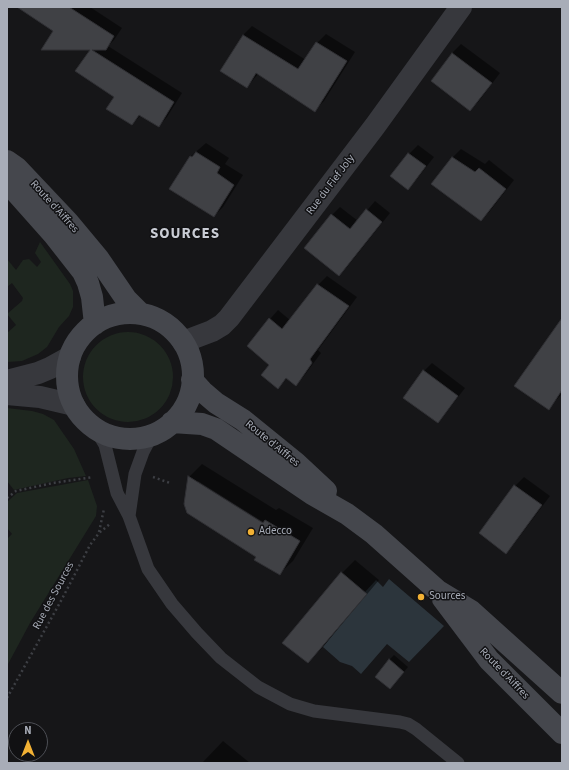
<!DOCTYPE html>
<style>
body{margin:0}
#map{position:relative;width:569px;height:770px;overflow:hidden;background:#161618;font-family:"Source Sans 3",sans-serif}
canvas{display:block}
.frame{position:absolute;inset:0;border:8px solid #a8adb8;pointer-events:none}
.north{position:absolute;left:8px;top:722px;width:40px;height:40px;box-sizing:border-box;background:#111113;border:1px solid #4d4f55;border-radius:50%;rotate:0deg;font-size:11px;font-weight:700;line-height:16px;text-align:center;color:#a8adb8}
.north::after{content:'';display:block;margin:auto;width:14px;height:18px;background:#f2b134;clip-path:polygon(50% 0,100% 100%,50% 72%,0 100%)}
</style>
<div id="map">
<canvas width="569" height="770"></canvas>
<div class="frame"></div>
<div class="north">N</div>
</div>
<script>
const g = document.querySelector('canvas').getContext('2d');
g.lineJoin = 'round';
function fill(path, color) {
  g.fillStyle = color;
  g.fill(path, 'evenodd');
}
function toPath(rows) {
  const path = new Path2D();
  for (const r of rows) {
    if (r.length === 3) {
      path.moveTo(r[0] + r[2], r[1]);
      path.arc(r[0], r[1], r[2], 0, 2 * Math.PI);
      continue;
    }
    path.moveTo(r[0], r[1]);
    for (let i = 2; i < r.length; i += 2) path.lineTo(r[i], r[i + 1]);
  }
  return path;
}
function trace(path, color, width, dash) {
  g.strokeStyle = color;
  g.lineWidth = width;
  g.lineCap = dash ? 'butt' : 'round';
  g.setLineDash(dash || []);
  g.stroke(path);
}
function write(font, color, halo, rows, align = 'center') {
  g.font = font + ' "Source Sans 3",sans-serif';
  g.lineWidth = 3;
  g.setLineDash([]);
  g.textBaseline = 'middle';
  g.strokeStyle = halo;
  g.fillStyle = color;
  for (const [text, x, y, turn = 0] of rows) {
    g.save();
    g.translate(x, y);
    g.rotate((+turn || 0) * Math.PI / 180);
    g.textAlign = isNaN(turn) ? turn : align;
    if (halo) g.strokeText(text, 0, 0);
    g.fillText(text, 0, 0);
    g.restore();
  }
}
const green = toPath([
 [40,242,70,284,73,291,73,307,69,316,59,327,47,347,38,354,22,361,7,362,7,333,16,325,7,314,22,301,23,298,12,283,7,287,7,259,16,270,23,260,29,259,37,267,41,262,35,253],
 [128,377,45],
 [7,408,32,411,43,414,54,420,74,449,86,476,68,478,14,490,7,481],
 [88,480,97,506,96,516,30,623,7,666,7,539,12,534,7,528,7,502,17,493]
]);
const water = toPath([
 [389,579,444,626,409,662,387,644,361,674,352,666,340,662,323,647,366,594,365,592,376,580,383,587]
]);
const shadow = toPath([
 [19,7,90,7,122,28,114,40,108,46,182,93,167,117,159,126,141,115,132,124,116,96,76,71,91,49,54,31],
 [252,26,306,60,317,43,326,34,355,52,324,101,315,110,259,73,247,87,243,35],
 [461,44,500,73,479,101,470,110,452,53],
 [206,143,229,158,225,164,243,175,223,207,214,216,191,156],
 [418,145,434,157,417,179,408,188,409,154],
 [461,149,485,164,489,160,514,180,490,211,481,220,433,184,453,157],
 [375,201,390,213,347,267,339,275,332,215,340,207,358,221],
 [327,276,357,297,318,350,321,353,304,376,296,385,287,378,278,388,271,364,270,319,278,310,290,320,318,285],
 [562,323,562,394,548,408],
 [432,363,465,388,445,414,438,422,405,398,424,371],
 [202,464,276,510,279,508,313,528,293,561,279,574,257,556,189,477],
 [198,481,268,525,267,527,198,484],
 [524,477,550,496,514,544,506,553,515,486],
 [355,560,379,580,321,649,308,662,342,573],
 [394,655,408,667,394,684,389,660],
 [223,741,250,763,202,763]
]);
const building = toPath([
 [17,7,69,7,114,36,106,50,92,50,174,102,159,127,139,115,132,125,106,109,114,97,75,71,90,50,41,50,53,31,17,7],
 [243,35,298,69,316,42,347,61,315,112,256,73,247,88,220,71,243,35],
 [452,53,492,83,470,111,431,81,452,53],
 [196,152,220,167,217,173,234,185,214,217,169,189,190,156,192,157,196,152],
 [408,153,426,166,408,190,390,176,408,153],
 [452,157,475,172,479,168,506,189,481,221,431,184,452,157],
 [366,209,382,222,339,276,304,248,331,214,350,229,366,209],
 [317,284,349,306,310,359,312,363,296,386,286,378,278,389,261,375,269,365,247,346,269,318,282,329,317,284],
 [562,318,562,390,549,410,514,386,562,318],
 [423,370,458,396,438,423,403,398,423,370],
 [188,476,263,523,265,520,300,541,280,575,254,560,256,557,187,513,184,504,188,476],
 [514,485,542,505,506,554,479,533,514,485],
 [341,572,367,594,308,663,282,643,341,572],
 [389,659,404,672,390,689,375,677,389,659]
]);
const path = toPath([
 [153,477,170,483],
 [7,498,16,491,53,483,93,477],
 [99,532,104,509],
 [7,698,62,599,90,545,99,533,111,523]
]);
const service = toPath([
 [96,430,105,445,117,493,129,516,148,569,172,604,197,633,221,658,258,687,290,704,314,711,400,722,408,724,416,729,458,763],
 [129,516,135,474,143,452,152,435]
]);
const minor = toPath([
 [183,342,212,331,222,325,229,318,375,126,461,7],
 [7,381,38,373,50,368,70,357],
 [7,394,40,397,74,405]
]);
const secondary = toPath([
 [7,161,17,168,68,222,98,258,126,299,141,314],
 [7,182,54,235,83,272,88,283,92,297,95,324],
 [130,376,63],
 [192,380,202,391,216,403,243,420,296,463,326,491],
 [172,422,202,424,216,429,312,494,347,514,374,534,438,591,471,611,562,693],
 [443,599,489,660,562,733]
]);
const markers = [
 [251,532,4,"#f2b134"],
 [421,597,4,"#f2b134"]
];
const streetNames = [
 ["Rue du Fief Joly",331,185,-53],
 ["Route d'Aiffres",54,207,48],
 ["Route d'Aiffres",272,444,39],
 ["Rue des Sources",54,596,-62],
 ["Route d'Aiffres",504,674,46]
];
const poiNames = [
 ["Adecco",259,532],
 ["Sources",429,597]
];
const districtNames = [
 ["SOURCES",185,235]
];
fill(green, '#1e261f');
fill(water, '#2c353c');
fill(shadow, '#0007');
fill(building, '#404145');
trace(building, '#303034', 1);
trace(path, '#3d3f44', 2.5, [2, 3]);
trace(service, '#37383d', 13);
trace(minor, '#37383d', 22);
trace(secondary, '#45474d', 22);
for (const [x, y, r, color] of markers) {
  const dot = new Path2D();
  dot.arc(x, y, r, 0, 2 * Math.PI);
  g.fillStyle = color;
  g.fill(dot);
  trace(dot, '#111113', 1.5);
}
write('11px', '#a8adb8', '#111113', streetNames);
write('11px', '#a8adb8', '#111113', poiNames, 'left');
g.letterSpacing = '1px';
write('bold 15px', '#c9ccd4', '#111113', districtNames);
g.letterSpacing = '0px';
</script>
